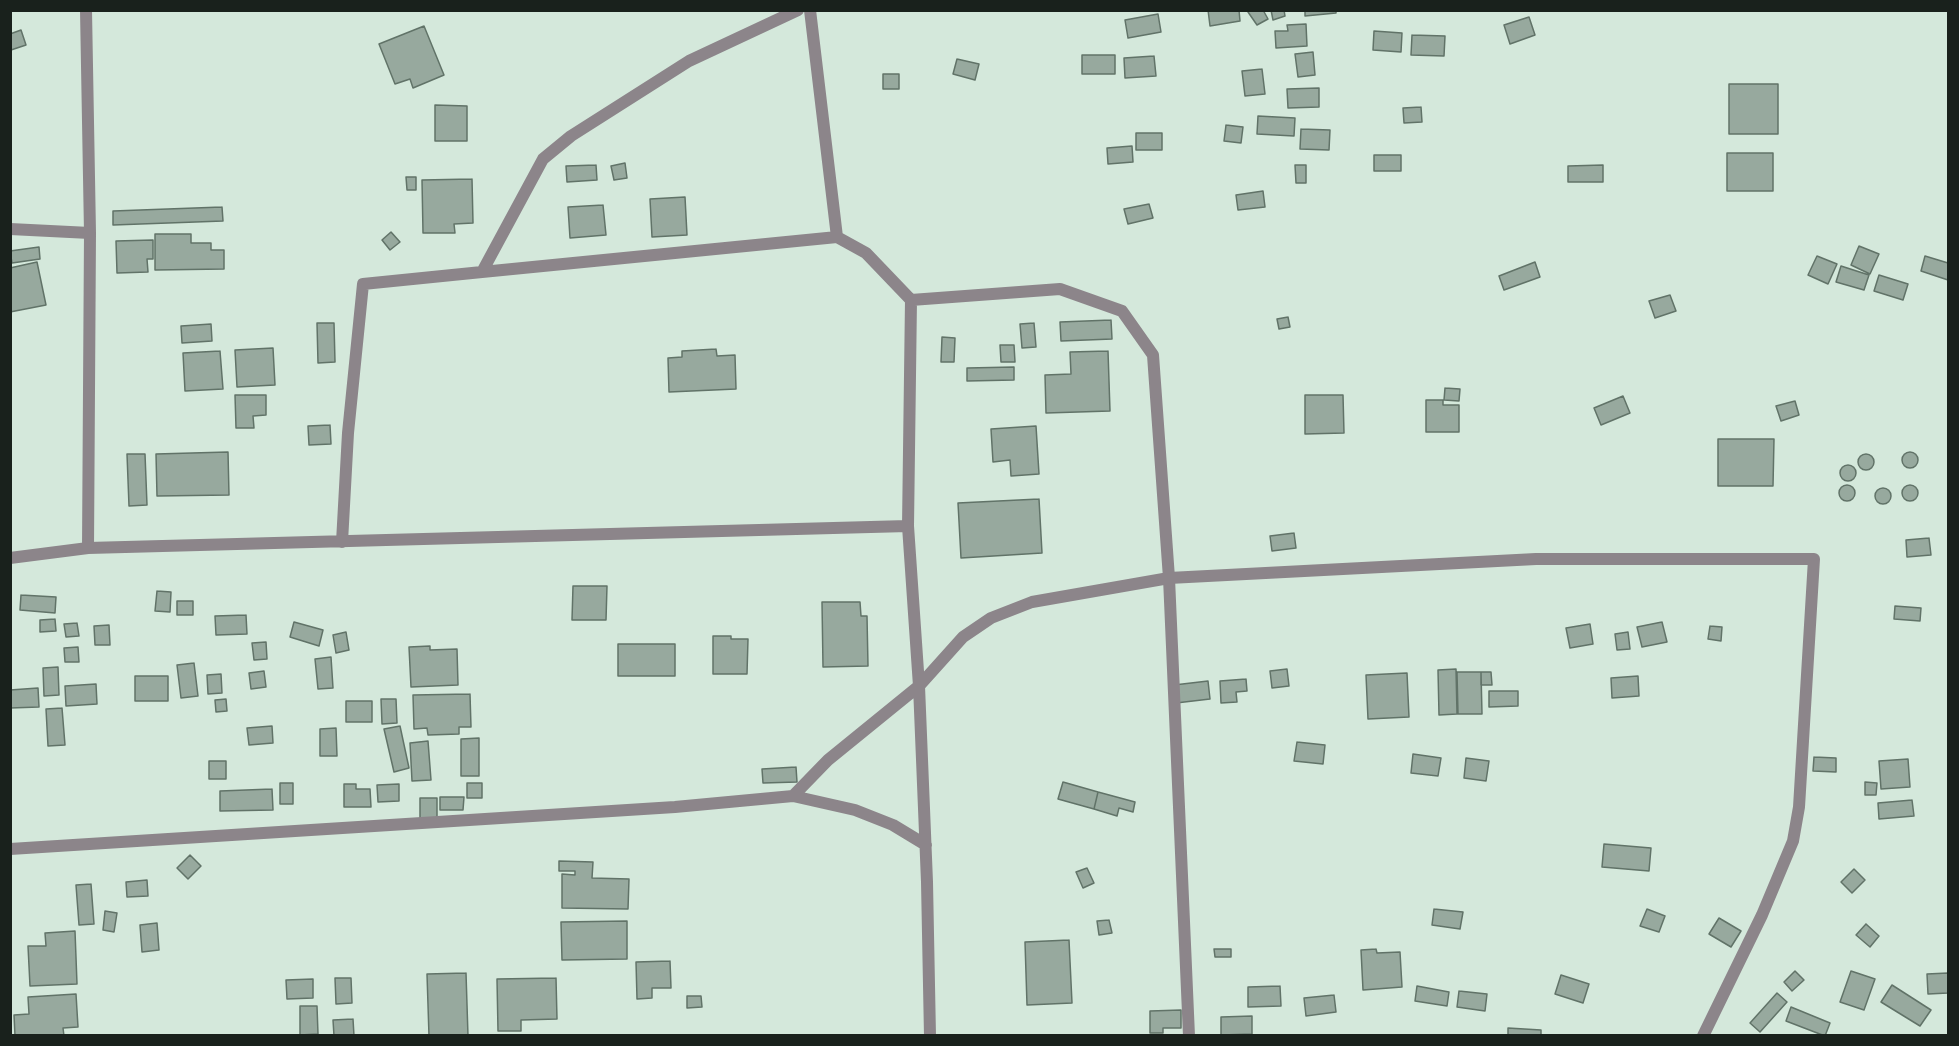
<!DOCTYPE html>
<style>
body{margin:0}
#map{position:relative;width:1959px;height:1046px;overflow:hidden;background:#d4e8db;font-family:"Exo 2",sans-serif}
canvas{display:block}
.frame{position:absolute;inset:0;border:12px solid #19211c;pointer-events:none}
</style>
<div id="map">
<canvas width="1959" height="1046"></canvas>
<div class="frame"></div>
</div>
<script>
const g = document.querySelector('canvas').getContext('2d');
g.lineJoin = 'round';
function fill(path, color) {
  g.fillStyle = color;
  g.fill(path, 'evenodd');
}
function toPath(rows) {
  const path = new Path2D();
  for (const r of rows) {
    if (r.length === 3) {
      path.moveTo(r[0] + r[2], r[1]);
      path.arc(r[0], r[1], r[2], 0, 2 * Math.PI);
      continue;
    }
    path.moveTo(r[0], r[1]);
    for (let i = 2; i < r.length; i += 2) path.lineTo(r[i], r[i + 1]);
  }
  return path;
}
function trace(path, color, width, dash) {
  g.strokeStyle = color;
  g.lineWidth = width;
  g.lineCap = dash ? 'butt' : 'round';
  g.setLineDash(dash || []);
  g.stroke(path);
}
const building = toPath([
 [1208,10,1239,10,1240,21,1210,26,1208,10],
 [1250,10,1263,10,1268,19,1257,25,1248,12,1250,10],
 [1271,10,1284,10,1285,16,1273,20,1271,10],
 [1305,10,1336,10,1336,13,1305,16,1305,10],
 [1158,14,1161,32,1128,38,1125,20,1158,14],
 [1529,17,1535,35,1510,44,1504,25,1529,17],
 [1306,24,1307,46,1276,48,1275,31,1288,31,1287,25,1306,24],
 [424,26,444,75,413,88,410,79,395,84,379,44,424,26],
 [21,30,26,45,11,50,10,34,21,30],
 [1374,31,1402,33,1401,52,1373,50,1374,31],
 [1412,35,1445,36,1444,56,1411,55,1412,35],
 [1313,52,1315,75,1298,77,1295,54,1313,52],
 [1082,55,1115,55,1115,74,1082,74,1082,55],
 [1154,56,1156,76,1125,78,1124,58,1154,56],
 [957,59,979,64,975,80,953,74,957,59],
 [1262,69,1265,94,1245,96,1242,71,1262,69],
 [883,74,899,74,899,89,883,89,883,74],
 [1729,84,1778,84,1778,134,1729,134,1729,84],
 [1319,88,1319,107,1288,108,1287,89,1319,88],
 [435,105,467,106,467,141,435,141,435,105],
 [1421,107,1422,122,1404,123,1403,108,1421,107],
 [1258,116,1295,118,1294,136,1257,134,1258,116],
 [1226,125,1243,127,1241,143,1224,141,1226,125],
 [1301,129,1330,130,1329,150,1300,149,1301,129],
 [1136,133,1162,133,1162,150,1136,150,1136,133],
 [1132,146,1133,162,1108,164,1107,148,1132,146],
 [1727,153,1773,153,1773,191,1727,191,1727,153],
 [1374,155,1401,155,1401,171,1374,171,1374,155],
 [625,163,627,178,614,180,611,166,625,163],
 [596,165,597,180,567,182,566,166,596,165],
 [1295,165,1306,165,1306,183,1296,183,1295,165],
 [1603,165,1603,182,1568,182,1568,166,1603,165],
 [406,177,416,177,416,190,407,190,406,177],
 [472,179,473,223,454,224,455,233,423,233,422,180,472,179],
 [1263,191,1265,207,1238,210,1236,195,1263,191],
 [685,197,687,235,652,237,650,199,685,197],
 [1149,204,1153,218,1128,224,1124,209,1149,204],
 [603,205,606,235,570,238,568,207,603,205],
 [222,207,223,221,113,225,113,211,222,207],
 [391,232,400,242,390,250,382,240,391,232],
 [155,234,191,234,191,243,211,243,211,250,224,250,224,269,155,270,155,234],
 [153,240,153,259,147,259,148,272,117,273,116,241,153,240],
 [1859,246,1879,254,1870,274,1851,265,1859,246],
 [39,247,40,259,12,263,10,251,39,247],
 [1817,256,1837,264,1828,284,1808,275,1817,256],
 [1925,256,1948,263,1948,280,1921,271,1925,256],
 [37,262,46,305,10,312,10,268,37,262],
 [1535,262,1540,277,1504,290,1499,276,1535,262],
 [1841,266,1869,275,1864,290,1836,282,1841,266],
 [1879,275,1908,284,1903,300,1874,291,1879,275],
 [1670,295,1676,311,1655,318,1649,301,1670,295],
 [1288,317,1290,327,1279,329,1277,319,1288,317],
 [1111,320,1112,339,1061,341,1060,322,1111,320],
 [317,323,334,323,335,362,318,363,317,323],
 [1034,323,1036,347,1022,348,1020,324,1034,323],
 [211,324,212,341,182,343,181,326,211,324],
 [942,337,955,338,954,362,941,362,942,337],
 [1000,345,1014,345,1015,362,1001,362,1000,345],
 [273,348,275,385,237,387,235,350,273,348],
 [716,349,717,356,735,355,736,389,669,392,668,358,682,357,682,351,716,349],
 [220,351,223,389,185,391,183,353,220,351],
 [1108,351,1110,411,1046,413,1045,375,1071,374,1070,352,1108,351],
 [1014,367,1014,380,967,381,967,368,1014,367],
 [1445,388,1460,389,1459,401,1444,400,1445,388],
 [235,395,266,395,266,415,253,416,254,428,236,428,235,395],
 [1305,395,1343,395,1344,433,1305,434,1305,395],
 [1623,396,1630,413,1601,425,1594,408,1623,396],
 [1426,400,1443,400,1443,405,1459,405,1459,432,1426,432,1426,400],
 [1795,401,1799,415,1781,421,1776,406,1795,401],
 [330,425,331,444,309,445,308,426,330,425],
 [1036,426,1039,474,1011,476,1010,460,993,462,991,429,1036,426],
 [1718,439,1774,439,1773,486,1718,486,1718,439],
 [228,452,229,495,157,496,156,454,228,452],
 [1910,460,8],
 [127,454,145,454,147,505,129,506,127,454],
 [1866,462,8],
 [1848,473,8],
 [1910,493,8],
 [1847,493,8],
 [1883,496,8],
 [1039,499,1042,553,961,558,958,503,1039,499],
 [1294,533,1296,548,1272,551,1270,536,1294,533],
 [1929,538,1931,555,1907,557,1906,540,1929,538],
 [573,586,607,586,606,620,572,620,573,586],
 [157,591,171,592,170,612,155,611,157,591],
 [21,595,56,597,55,613,20,610,21,595],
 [177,601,193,601,193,615,177,615,177,601],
 [822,602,860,602,861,616,867,616,868,666,823,667,822,602],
 [1895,606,1921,608,1920,621,1894,619,1895,606],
 [246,615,247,634,216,635,215,616,246,615],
 [55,619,56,631,40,632,40,620,55,619],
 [294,622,323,630,319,646,290,637,294,622],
 [1662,622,1667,642,1642,647,1637,627,1662,622],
 [77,623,79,636,66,637,64,624,77,623],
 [1590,624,1593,644,1570,648,1566,628,1590,624],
 [109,625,110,645,95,645,94,626,109,625],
 [1710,626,1722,627,1721,641,1708,639,1710,626],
 [346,632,349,650,336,653,333,635,346,632],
 [1628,632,1630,649,1617,650,1615,634,1628,632],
 [713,636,731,636,731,639,748,639,747,674,713,674,713,636],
 [266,642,267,659,254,660,252,643,266,642],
 [618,644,675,644,675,676,618,676,618,644],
 [430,646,430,650,457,649,458,685,411,687,409,647,430,646],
 [78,647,79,662,65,662,64,648,78,647],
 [331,657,333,688,318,689,315,659,331,657],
 [194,663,198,696,181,698,177,665,194,663],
 [58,667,59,695,44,696,43,668,58,667],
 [1287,669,1289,686,1272,688,1270,671,1287,669],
 [1456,669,1457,714,1439,715,1438,670,1456,669],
 [264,671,266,687,251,689,249,673,264,671],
 [1457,672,1481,672,1482,714,1458,714,1457,672],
 [1481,672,1491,672,1492,685,1481,685,1481,672],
 [1407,673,1409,717,1368,719,1366,675,1407,673],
 [221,674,222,693,208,694,207,675,221,674],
 [135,676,168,676,168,701,135,701,135,676],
 [1638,676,1639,696,1612,698,1611,678,1638,676],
 [1246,679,1247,691,1236,692,1237,702,1221,703,1220,681,1246,679],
 [1208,681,1210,699,1176,703,1174,685,1208,681],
 [96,684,97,704,66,706,65,686,96,684],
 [38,688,39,707,10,708,10,690,38,688],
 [1489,691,1518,691,1518,706,1489,707,1489,691],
 [470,694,471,727,459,727,459,734,428,735,427,728,414,729,413,695,470,694],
 [226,699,227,711,216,712,215,700,226,699],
 [381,699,396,699,397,723,382,724,381,699],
 [346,701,372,701,372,722,346,722,346,701],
 [62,708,65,745,48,746,46,709,62,708],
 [272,726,273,743,249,745,247,728,272,726],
 [400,726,409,768,394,772,384,729,400,726],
 [336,728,337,756,320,756,320,729,336,728],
 [479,738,479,776,461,776,461,739,479,738],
 [428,741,431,780,412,781,410,743,428,741],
 [1297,742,1325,745,1323,764,1294,761,1297,742],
 [1413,754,1441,758,1438,776,1411,773,1413,754],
 [1814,757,1836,758,1836,772,1813,771,1814,757],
 [1466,758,1489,761,1486,781,1464,778,1466,758],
 [1908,759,1910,787,1881,789,1879,761,1908,759],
 [209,761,226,761,226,779,209,779,209,761],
 [796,767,797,782,763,783,762,769,796,767],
 [1063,782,1098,792,1094,809,1058,799,1063,782],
 [1865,782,1877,783,1876,795,1865,795,1865,782],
 [280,783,293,783,293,804,280,804,280,783],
 [467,783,482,783,482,798,467,798,467,783],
 [344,784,356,784,356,789,370,789,371,807,344,807,344,784],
 [399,784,399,801,378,802,377,785,399,784],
 [272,789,273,810,220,811,220,791,272,789],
 [1098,792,1135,802,1133,812,1119,808,1117,816,1094,809,1098,792],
 [440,797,464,797,463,810,440,810,440,797],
 [420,798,437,798,437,819,420,819,420,798],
 [1912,800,1914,816,1879,819,1878,803,1912,800],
 [1604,844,1651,848,1649,871,1602,867,1604,844],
 [190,855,201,866,188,879,177,868,190,855],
 [559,861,593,862,592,878,629,879,628,909,562,908,562,874,575,875,575,871,559,871,559,861],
 [1087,868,1094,883,1083,888,1076,872,1087,868],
 [1854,869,1865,880,1852,893,1841,882,1854,869],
 [147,880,148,896,127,897,126,882,147,880],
 [91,884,94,924,79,925,76,885,91,884],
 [1434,909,1463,912,1460,929,1432,925,1434,909],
 [1647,909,1665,916,1659,932,1640,926,1647,909],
 [105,911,117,913,114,932,103,930,105,911],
 [1719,918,1741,931,1731,947,1709,934,1719,918],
 [1109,920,1112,933,1099,935,1097,921,1109,920],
 [627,921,627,959,562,960,561,922,627,921],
 [157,923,159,950,142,952,140,925,157,923],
 [1866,924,1879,936,1870,947,1856,935,1866,924],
 [75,931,77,984,30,986,28,946,46,946,45,933,75,931],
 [1069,940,1072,1003,1027,1005,1025,942,1069,940],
 [1214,949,1231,949,1231,957,1215,957,1214,949],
 [1376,949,1377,953,1400,952,1402,987,1363,990,1361,950,1376,949],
 [670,961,671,988,652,988,652,998,637,999,636,962,670,961],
 [1795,971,1804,980,1792,991,1784,982,1795,971],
 [1851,971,1875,979,1864,1010,1840,1002,1851,971],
 [466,973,468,1036,429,1036,427,974,466,973],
 [1948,973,1948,993,1928,994,1927,974,1948,973],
 [1561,975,1589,984,1583,1003,1555,994,1561,975],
 [335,978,351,978,352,1003,336,1004,335,978],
 [556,978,557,1019,521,1020,521,1031,498,1031,497,979,556,978],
 [313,979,313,998,287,999,286,980,313,979],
 [1892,985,1931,1010,1920,1026,1881,1002,1892,985],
 [1280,986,1281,1006,1248,1007,1248,987,1280,986],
 [1417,986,1449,992,1447,1006,1415,1001,1417,986],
 [1459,991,1487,994,1485,1011,1457,1007,1459,991],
 [1777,993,1787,1002,1760,1032,1750,1023,1777,993],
 [76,994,78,1027,63,1028,64,1036,15,1036,14,1015,29,1014,28,997,76,994],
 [1334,995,1336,1012,1306,1016,1304,998,1334,995],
 [687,996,701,996,702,1007,687,1008,687,996],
 [300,1006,317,1006,318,1034,300,1035,300,1006],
 [1791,1007,1830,1023,1825,1036,1786,1021,1791,1007],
 [1181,1010,1181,1028,1163,1028,1163,1033,1150,1033,1150,1011,1181,1010],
 [1252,1016,1252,1034,1221,1035,1221,1017,1252,1016],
 [353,1019,354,1036,334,1036,333,1020,353,1019],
 [1508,1028,1541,1030,1541,1036,1508,1036,1508,1028]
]);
const minor = toPath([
 [86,10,90,233,88,548],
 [10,229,90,233],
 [837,237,866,253,911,300,1060,289,1122,311,1153,355,1169,578,1189,1036],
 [482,272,837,237,810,10],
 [911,300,908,526,919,686,927,882,930,1036],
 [342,542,348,433,363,284,482,272,543,159,571,136,689,61,798,10],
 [10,558,88,548,908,526],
 [793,796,828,760,919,686,963,637,991,618,1032,602,1169,578,1536,559,1814,559,1799,807,1793,841,1762,915,1703,1036],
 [10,849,675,807,793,796,855,810,893,825,926,845]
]);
fill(building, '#97a99e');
trace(building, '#617368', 1.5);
trace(minor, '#8c858a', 12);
</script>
